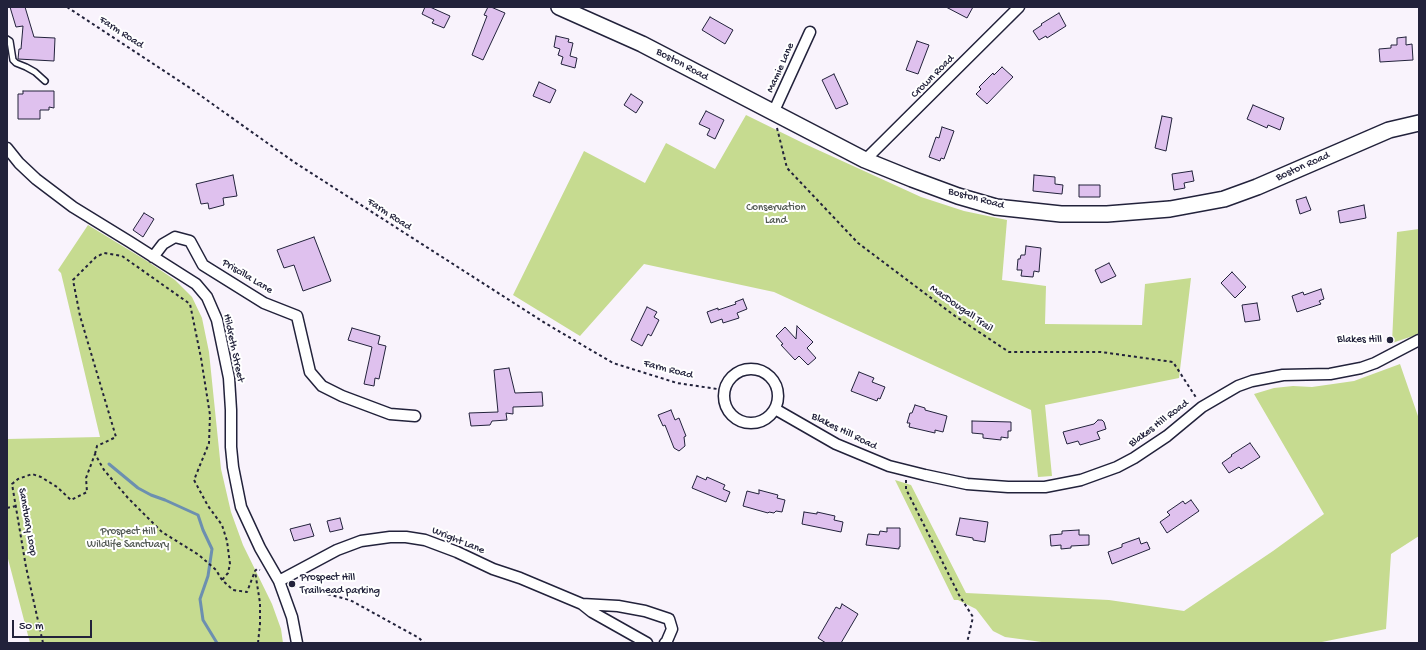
<!DOCTYPE html>
<style>
body{margin:0}
#map{position:relative;width:1426px;height:650px;overflow:hidden;background:#f9f3fc;font-family:"Gochi Hand",sans-serif}
canvas{display:block}
.frame{position:absolute;inset:0;border:8px solid #22223b;pointer-events:none}
.scale{position:absolute;left:12px;top:620px;width:80px;height:18px;box-sizing:border-box;border:2px solid #22223b;border-top:0;padding-left:5px;font-size:12px;line-height:14px;white-space:nowrap;color:#22223b;-webkit-text-stroke:3px #fff;paint-order:stroke}
</style>
<div id="map">
<canvas width="1426" height="650"></canvas>
<div class="frame"></div>
<div class="scale">50 m</div>
</div>
<script>
const g = document.querySelector('canvas').getContext('2d');
g.lineJoin = 'round';
function fill(path, color) {
  g.fillStyle = color;
  g.fill(path, 'evenodd');
}
function toPath(rows) {
  const path = new Path2D();
  for (const r of rows) {
    if (r.length === 3) {
      path.moveTo(r[0] + r[2], r[1]);
      path.arc(r[0], r[1], r[2], 0, 2 * Math.PI);
      continue;
    }
    path.moveTo(r[0], r[1]);
    for (let i = 2; i < r.length; i += 2) path.lineTo(r[i], r[i + 1]);
  }
  return path;
}
function trace(path, color, width, dash) {
  g.strokeStyle = color;
  g.lineWidth = width;
  g.lineCap = dash ? 'butt' : 'round';
  g.setLineDash(dash || []);
  g.stroke(path);
}
function write(font, color, halo, rows, align = 'center') {
  g.font = font + ' "Gochi Hand",sans-serif';
  g.lineWidth = 4;
  g.setLineDash([]);
  g.textBaseline = 'middle';
  g.strokeStyle = halo;
  g.fillStyle = color;
  for (const [text, x, y, turn = 0] of rows) {
    g.save();
    g.translate(x, y);
    g.rotate((+turn || 0) * Math.PI / 180);
    g.textAlign = isNaN(turn) ? turn : align;
    if (halo) g.strokeText(text, 0, 0);
    g.fillText(text, 0, 0);
    g.restore();
  }
}
const green = toPath([
 [746,115,805,144,921,197,964,211,1007,220,1002,280,1046,286,1045,324,1142,325,1145,284,1191,278,1179,378,1045,405,1052,476,1038,477,1031,410,774,292,644,264,580,336,513,295,584,151,645,183,666,143,715,169],
 [88,225,147,261,175,280,192,297,202,318,209,352,221,469,231,512,243,545,272,604,281,629,283,643,30,643,7,555,7,439,100,437,61,273,58,270],
 [1419,229,1419,334,1392,343,1397,232],
 [1400,364,1419,419,1419,536,1391,554,1386,629,1317,643,1049,643,1005,637,993,631,976,609,958,600,954,600,895,480,911,485,966,593,1109,600,1184,611,1273,551,1324,514,1254,394,1274,388,1293,386,1312,387,1354,381]
]);
const stream = toPath([
 [109,464,138,488,151,495,165,500,198,515,203,530,212,549,208,576,200,599,203,620,217,643]
]);
const building = toPath([
 [10,7,25,7,34,37,55,38,54,61,18,59,19,49,21,49,23,26,16,27,10,7],
 [425,7,430,7,450,16,444,28,432,23,434,20,422,14,425,7],
 [488,7,491,7,505,13,483,60,472,55,487,16,484,15,488,7],
 [946,7,973,7,967,18,946,7],
 [1059,13,1066,26,1047,38,1046,36,1039,40,1033,31,1042,25,1041,24,1059,13],
 [710,17,733,30,725,44,702,30,710,17],
 [556,36,569,39,568,42,573,43,570,56,577,58,575,68,561,64,563,57,558,55,560,49,554,47,556,36],
 [1406,37,1406,45,1412,44,1413,60,1380,62,1379,49,1391,48,1391,45,1397,45,1397,38,1406,37],
 [917,41,929,45,918,74,906,70,917,41],
 [1002,67,1013,77,987,104,976,94,981,89,979,87,993,73,994,75,1002,67],
 [834,74,848,104,836,109,822,80,834,74],
 [539,82,556,90,550,103,533,96,539,82],
 [23,91,54,91,54,108,49,107,49,110,40,110,40,119,18,119,18,94,23,94,23,91],
 [631,94,643,102,636,113,624,105,631,94],
 [1253,105,1284,118,1280,130,1268,125,1267,128,1247,119,1253,105],
 [706,111,724,120,715,139,707,135,710,129,699,124,706,111],
 [1162,116,1172,118,1166,151,1155,148,1162,116],
 [942,127,954,131,944,159,941,158,940,161,929,157,936,137,939,138,942,127],
 [1192,171,1194,181,1184,183,1185,188,1174,190,1172,174,1192,171],
 [233,175,237,196,223,198,224,205,209,209,208,203,201,204,196,184,233,175],
 [1034,175,1055,177,1055,184,1063,185,1062,194,1033,191,1034,175],
 [1079,185,1100,185,1100,197,1079,197,1079,185],
 [1306,197,1311,210,1300,214,1296,200,1306,197],
 [1364,205,1366,218,1340,223,1338,211,1364,205],
 [144,213,154,219,143,237,133,230,144,213],
 [314,237,331,281,303,291,294,265,284,268,277,250,314,237],
 [1026,246,1041,248,1039,272,1034,271,1033,277,1021,276,1022,270,1017,270,1018,259,1020,259,1021,255,1025,255,1026,246],
 [1109,263,1116,276,1101,283,1095,270,1109,263],
 [1232,272,1246,287,1235,298,1221,283,1232,272],
 [1321,289,1324,299,1319,301,1321,304,1297,312,1292,296,1303,292,1304,295,1321,289],
 [743,299,747,309,737,313,739,318,723,323,722,319,711,323,707,312,718,308,718,310,736,304,735,302,743,299],
 [1257,303,1260,320,1245,322,1242,305,1257,303],
 [647,307,657,312,654,317,659,320,651,336,648,334,642,346,631,340,647,307],
 [797,326,813,342,807,348,816,358,808,365,799,356,795,360,781,345,783,344,776,336,785,327,796,339,797,326],
 [352,328,380,336,378,344,386,346,379,379,375,378,374,386,364,384,372,347,348,340,352,328],
 [509,368,515,393,542,392,543,406,513,407,513,414,506,413,507,420,492,421,490,425,471,426,469,413,498,412,494,370,509,368],
 [859,372,874,378,872,382,885,387,880,399,878,398,877,401,851,391,859,372],
 [915,405,925,408,925,410,947,416,943,432,935,430,935,433,909,427,910,423,907,423,910,413,912,413,915,405],
 [671,410,675,420,679,418,686,436,684,437,685,446,679,451,674,448,665,425,663,426,658,415,671,410],
 [1098,420,1102,420,1104,422,1106,429,1097,432,1100,439,1080,445,1078,441,1067,444,1063,432,1094,424,1098,420],
 [972,421,1011,422,1011,431,1008,431,1008,438,1001,437,1001,440,983,438,983,434,972,433,972,421],
 [1250,443,1260,457,1241,469,1239,467,1229,473,1222,463,1232,456,1231,455,1250,443],
 [697,476,706,480,707,477,725,485,723,489,730,492,726,502,692,488,697,476],
 [759,490,778,495,777,498,785,500,782,512,776,511,774,513,769,512,768,513,743,506,747,491,759,494,759,490],
 [1191,500,1199,511,1167,533,1160,522,1170,515,1167,512,1183,501,1185,504,1191,500],
 [804,512,817,514,817,512,835,516,834,520,843,522,841,532,802,524,804,512],
 [340,518,343,529,330,532,327,521,340,518],
 [960,518,988,522,985,542,973,540,973,538,956,535,960,518],
 [310,524,314,536,294,541,290,529,310,524],
 [887,528,900,528,900,547,899,547,899,549,866,545,868,534,879,535,880,531,887,532,887,528],
 [1079,530,1079,535,1089,535,1089,545,1071,546,1071,548,1061,549,1061,545,1051,546,1050,535,1062,534,1062,531,1079,530],
 [1139,538,1141,544,1147,542,1150,549,1112,564,1108,552,1122,547,1122,544,1139,538],
 [842,604,858,614,841,643,826,643,818,638,836,607,840,609,842,604]
]);
const path = toPath([
 [67,7,190,88,294,162,545,323,613,363,677,383,724,390],
 [777,128,787,168,858,243,955,316,1009,352,1101,352,1173,362,1197,399],
 [95,454,97,446,116,437,80,316,73,280,96,257,104,253,122,256,190,304,201,358,210,415,209,443,194,480,208,506,222,525,227,541,230,564,228,573,222,580],
 [906,480,906,489,959,595,973,617,967,643],
 [7,508,16,506],
 [293,585,350,600,419,638,424,643],
 [43,643,26,567,12,484,18,479,32,474,41,477,57,487,71,500,87,492,86,478,95,454,104,470,128,498,162,532,199,555,216,570,222,580,233,590,247,592,255,571],
 [258,643,260,624,260,603,255,571,257,569,260,570]
]);
const lane = toPath([
 [7,39,10,41,13,60,16,63,26,67,35,72,45,81]
]);
const street = toPath([
 [773,113,810,32],
 [7,148,19,163,36,179,73,207,130,242,196,284,207,297,217,320,229,378,231,410,231,447,233,467,241,507,260,548,279,581,292,617,297,643],
 [865,160,1019,7],
 [153,257,163,244,175,237,190,241,203,265,264,303,297,316,310,372,322,386,342,396,390,414,415,416],
 [751,396,27],
 [775,409,836,444,889,466,925,475,967,484,1008,487,1045,487,1081,480,1117,467,1134,458,1167,436,1202,407,1238,386,1252,381,1283,375,1330,374,1361,368,1375,363,1419,340],
 [279,581,337,550,361,541,390,537,406,537,425,540,457,552,493,569,520,578,582,604,618,606,645,611,669,619,672,629,666,643,665,643],
 [582,604,592,612,647,643]
]);
const secondary = toPath([
 [559,7,642,44,865,160,912,179,958,196,996,207,1061,214,1107,214,1170,209,1224,199,1257,187,1389,130,1419,123]
]);
const markers = [
 [1390,340,4,"#22223b"],
 [292,584,4,"#22223b"]
];
const streetNames = [
 ["Farm Road",121,33,33],
 ["Boston Road",682,65,28],
 ["Mamie Lane",781,68,-66],
 ["Crown Road",933,77,-45],
 ["Boston Road",1303,167,-24],
 ["Boston Road",976,199,15],
 ["Farm Road",389,215,33],
 ["Priscilla Lane",247,277,31],
 ["MacDougall Trail",961,309,35],
 ["Hildreth Street",233,348,78],
 ["Farm Road",668,370,14],
 ["Blakes Hill Road",1159,424,-37],
 ["Blakes Hill Road",844,432,26],
 ["Sanctuary Loop",27,522,80],
 ["Wright Lane",458,541,22]
];
const parkNames = [
 ["Conservation",776,208],
 ["Land",776,221],
 ["Prospect Hill",128,532],
 ["Wildlife Sanctuary",128,545]
];
const poiNames = [
 ["Blakes Hill",1382,340],
 ["Prospect Hill",300,578,"left"],
 ["Trailhead parking",300,591,"left"]
];
fill(green, '#c6db90');
trace(stream, '#6c8fb0', 3);
fill(building, '#dfc1ee');
trace(building, '#22223b', 1);
trace(lane, '#22223b', 8);
trace(street, '#22223b', 13);
trace(secondary, '#22223b', 18);
trace(path, '#22223b', 2, [3, 3]);
trace(lane, '#fff', 5);
trace(street, '#fff', 10);
trace(secondary, '#fff', 15);
for (const [x, y, r, color] of markers) {
  const dot = new Path2D();
  dot.arc(x, y, r, 0, 2 * Math.PI);
  g.fillStyle = color;
  g.fill(dot);
  trace(dot, '#fff', 1.5);
}
write('11px', '#22223b', '#fff', streetNames);
write('11px', '#535a54', '#fff', parkNames);
write('11px', '#22223b', '#fff', poiNames, 'right');
</script>
